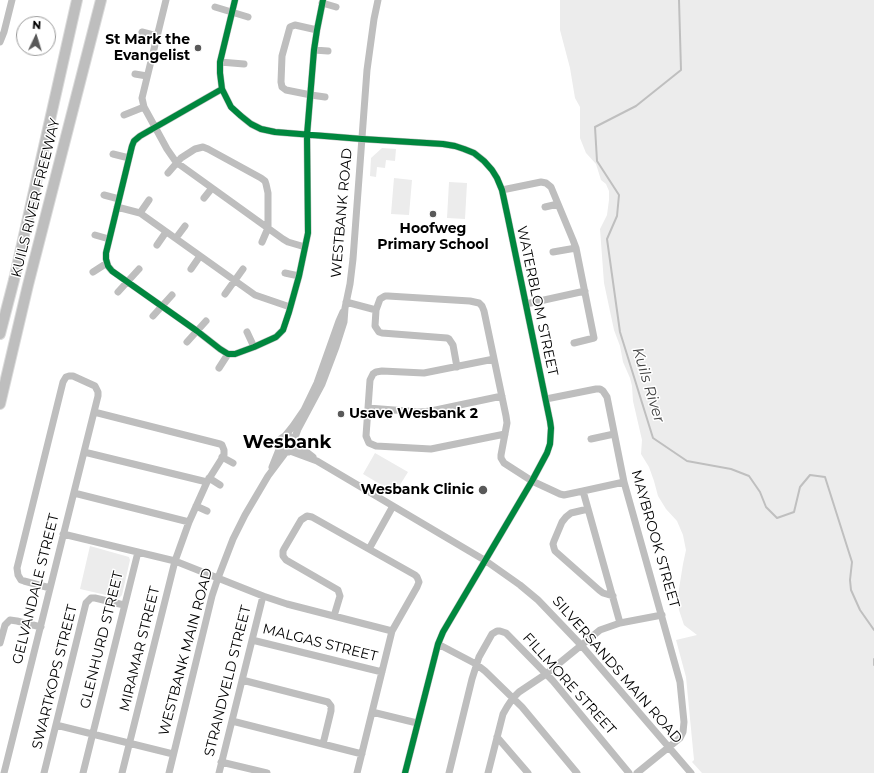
<!DOCTYPE html>
<style>
body{margin:0}
#map{position:relative;width:874px;height:773px;overflow:hidden;background:#fff;font-family:Montserrat,sans-serif}
canvas{display:block}
.north{position:absolute;left:16px;top:16px;width:40px;height:40px;box-sizing:border-box;background:#fff;border:1px solid #999;border-radius:50%;rotate:4deg;font-size:11px;font-weight:700;line-height:16px;text-align:center;color:#000}
.north::after{content:'';display:block;margin:auto;width:14px;height:18px;background:#595959;clip-path:polygon(50% 0,100% 100%,50% 72%,0 100%)}
</style>
<div id="map">
<canvas width="874" height="773"></canvas>
<div class="north">N</div>
</div>
<script>
const g = document.querySelector('canvas').getContext('2d');
g.lineJoin = 'round';
function fill(path, color) {
  g.fillStyle = color;
  g.fill(path, 'evenodd');
}
function toPath(rows) {
  const path = new Path2D();
  for (const r of rows) {
    if (r.length === 3) {
      path.moveTo(r[0] + r[2], r[1]);
      path.arc(r[0], r[1], r[2], 0, 2 * Math.PI);
      continue;
    }
    path.moveTo(r[0], r[1]);
    for (let i = 2; i < r.length; i += 2) path.lineTo(r[i], r[i + 1]);
  }
  return path;
}
function trace(path, color, width, dash) {
  g.strokeStyle = color;
  g.lineWidth = width;
  g.lineCap = dash ? 'butt' : 'round';
  g.setLineDash(dash || []);
  g.stroke(path);
}
function write(font, color, halo, rows, align = 'center') {
  g.font = font + ' Montserrat,sans-serif';
  g.lineWidth = 3;
  g.setLineDash([]);
  g.textBaseline = 'middle';
  g.strokeStyle = halo;
  g.fillStyle = color;
  for (const [text, x, y, turn = 0] of rows) {
    g.save();
    g.translate(x, y);
    g.rotate((+turn || 0) * Math.PI / 180);
    g.textAlign = isNaN(turn) ? turn : align;
    if (halo) g.strokeText(text, 0, 0);
    g.fillText(text, 0, 0);
    g.restore();
  }
}
const green = toPath([
 [560,0,874,0,874,773,702,773,692,762,694,760,686,677,676,640,697,635,684,625,679,610,678,595,683,564,686,550,683,535,677,521,666,509,658,496,654,481,649,467,641,454,642,440,633,401,632,386,630,378,623,362,620,346,614,330,604,283,600,229,607,215,609,200,609,191,606,184,601,180,596,164,586,153,580,138,580,107,575,98,570,68,560,30],
 [382,148,396,149,395,161,386,160,385,168,377,167,376,177,370,176,371,158],
 [394,178,412,180,409,215,391,214],
 [449,182,467,183,465,219,447,218],
 [375,453,408,472,395,493,363,474],
 [90,546,129,557,130,560,122,595,119,598,80,589]
]);
const stream = toPath([
 [679,0,681,70,636,106,595,127,597,161,619,195,617,216,607,239,620,332,653,438,687,461,731,469,749,476,760,492,766,507,777,518,794,512,800,487,810,475,825,477,852,562,850,580,851,590,860,610,874,630],
 [874,659,874,665]
]);
const minor = toPath([
 [166,0,142,98,144,107,155,127,167,149,176,162,283,239,288,242,305,247],
 [235,0,220,62,220,73,222,89,231,107,241,116,251,124,261,129,275,132,362,139,443,144,455,146,464,149,474,153,484,161,492,170,497,178,502,190,508,218,550,421,551,428,550,444,547,453,532,481,443,632,438,644,405,773],
 [322,3,336,7],
 [215,7,248,17],
 [317,30,295,25,290,27,282,56,281,82,282,87,286,90,311,95,325,97],
 [142,32,157,36],
 [0,42,4,32,12,0],
 [314,50,328,51],
 [220,62,244,64],
 [135,74,147,76],
 [222,89,140,136,134,141,132,146,106,253,106,259,108,266,112,271,197,331,220,349,228,354,235,354,254,347,276,337,283,330,289,312,299,276,308,233,307,135,314,50,317,30,323,0],
 [124,115,144,107],
 [113,154,129,158],
 [168,173,181,158,195,149,203,147,208,149,261,178,265,181,266,184,268,193,268,228,262,242],
 [502,190,541,182,546,183,551,187,573,240,576,248,594,338,574,343],
 [104,195,119,199],
 [204,198,212,188],
 [117,207,140,213,255,295,290,307],
 [545,207,558,204],
 [140,213,149,200],
 [95,235,109,239],
 [176,238,185,226],
 [157,245,166,232],
 [553,252,576,248],
 [191,269,200,256],
 [93,272,107,263],
 [285,273,299,276],
 [118,292,139,269],
 [225,294,243,269],
 [346,302,376,310],
 [526,304,585,291],
 [153,316,172,295],
 [247,332,254,347],
 [187,342,206,321],
 [494,359,424,373,382,371,376,372,373,374,370,380,366,436,369,443,376,446,431,449,505,434],
 [457,367,453,345,449,339,447,338,382,333,379,332,375,326,376,310,380,299,385,296,388,296,470,301,479,303,482,306,484,311,506,416,507,423,501,455,501,458,504,463,532,481,560,494,564,495,583,491,624,482],
 [219,368,228,354],
 [546,399,596,389,600,389,603,391,607,397,624,482,680,682,684,722,683,732,680,738,637,773],
 [368,408,420,412,431,411,502,396],
 [94,412,220,444,222,445,224,450,224,455,207,482,189,522,175,561,122,773],
 [285,436,293,426,304,410,317,383,339,321,343,312],
 [287,444,8],
 [591,439,614,434],
 [294,440,298,429,322,384,336,347,344,322,345,308,350,284,353,259,367,70,374,19,378,0],
 [295,444,304,450,313,457],
 [290,451,317,461,486,561,520,585,538,600,581,645,691,773],
 [84,452,207,482],
 [222,457,233,463],
 [272,467,280,447],
 [209,478,220,485],
 [583,491,620,623],
 [74,493,189,522],
 [196,506,207,511],
 [588,509,571,513,566,517,562,522,554,541,553,544,554,548,555,551,599,590,603,593,613,596],
 [63,534,175,561,263,596,287,604,392,631,357,773],
 [369,549,393,506],
 [334,616,340,596,338,590,286,560,283,556,283,551,284,549,301,520,307,516,312,517,415,575,417,577,419,582,417,587,392,631],
 [252,640,382,672],
 [0,643,5,625,10,620,17,621,41,627],
 [438,644,476,664,485,671,522,707,577,773],
 [242,680,328,702,331,706,331,711,323,744],
 [372,712,417,723],
 [232,721,362,754],
 [56,725,173,754],
 [497,737,528,773],
 [221,762,267,773],
 [4,773,84,452,98,396,98,392,95,386,73,376,69,376,66,377,63,382,17,568,18,575,21,580,24,581,50,588],
 [44,773,86,603,91,598,95,598,124,605],
 [83,773,138,552],
 [169,773,212,596,218,578,233,539,245,515,268,476,286,452],
 [219,773,263,596],
 [449,773,472,679,479,657,492,634,497,631,500,631,506,633,553,681,629,773],
 [488,773,503,714,507,707,513,698,519,692,546,674,600,630,620,623,662,615]
]);
const highway = toPath([
 [0,334,14,280,77,0],
 [0,404,28,285,101,0]
]);
const cycleway = toPath([
 [235,0,220,62,220,73,222,89,231,107,241,116,251,124,261,129,275,132,362,139,443,144,455,146,464,149,474,153,484,161,492,170,497,178,502,190,508,218,550,421,551,428,550,444,547,453,532,481,443,632,438,644,405,773],
 [222,89,140,136,134,141,132,146,106,253,106,259,108,266,112,271,197,331,220,349,228,354,235,354,254,347,276,337,283,330,289,312,299,276,308,233,307,135,314,50,317,30,323,0]
]);
const markers = [
 [198,48,4,"#595959"],
 [433,214,4,"#595959"],
 [341,414,4,"#595959"],
 [483,490,5,"#595959"]
];
const poiNames = [
 ["St Mark the",190,40],
 ["Evangelist",190,56],
 ["Hoofweg",433,229,"center"],
 ["Primary School",433,245,"center"],
 ["Usave Wesbank 2",349,414,"left"],
 ["Wesbank Clinic",474,490]
];
const streetNames = [
 ["KUILS RIVER FREEWAY",36,198,-76],
 ["WESTBANK ROAD",342,213,-85],
 ["WATERBLOM STREET",537,301,78],
 ["MAYBROOK STREET",655,539,74],
 ["GELVANDALE STREET",36,589,-76],
 ["GLENHURD STREET",102,640,-76],
 ["MALGAS STREET",320,643,14],
 ["MIRAMAR STREET",140,649,-76],
 ["WESTBANK MAIN ROAD",186,652,-75],
 ["SILVERSANDS MAIN ROAD",617,670,49],
 ["SWARTKOPS STREET",55,677,-76],
 ["STRANDVELD STREET",228,681,-76],
 ["FILLMORE STREET",569,684,48]
];
const waterNames = [
 ["Kuils River",648,385,73]
];
const districtNames = [
 ["Wesbank",287,443]
];
fill(green, '#ececec');
trace(stream, '#bfbfbf', 2);
trace(highway, '#dbdbdb', 12);
trace(minor, '#bebebe', 7);
trace(highway, '#bebebe', 10);
trace(cycleway, '#00873e', 6);
for (const [x, y, r, color] of markers) {
  const dot = new Path2D();
  dot.arc(x, y, r, 0, 2 * Math.PI);
  g.fillStyle = color;
  g.fill(dot);
  trace(dot, '#fff', 1.5);
}
write('bold 14px', '#000', '#fff', poiNames, 'right');
write('14px', '#000', '#fff', streetNames);
write('italic 15px', '#444', '#fff', waterNames);
write('bold 18px', '#000', '#fff', districtNames);
</script>
